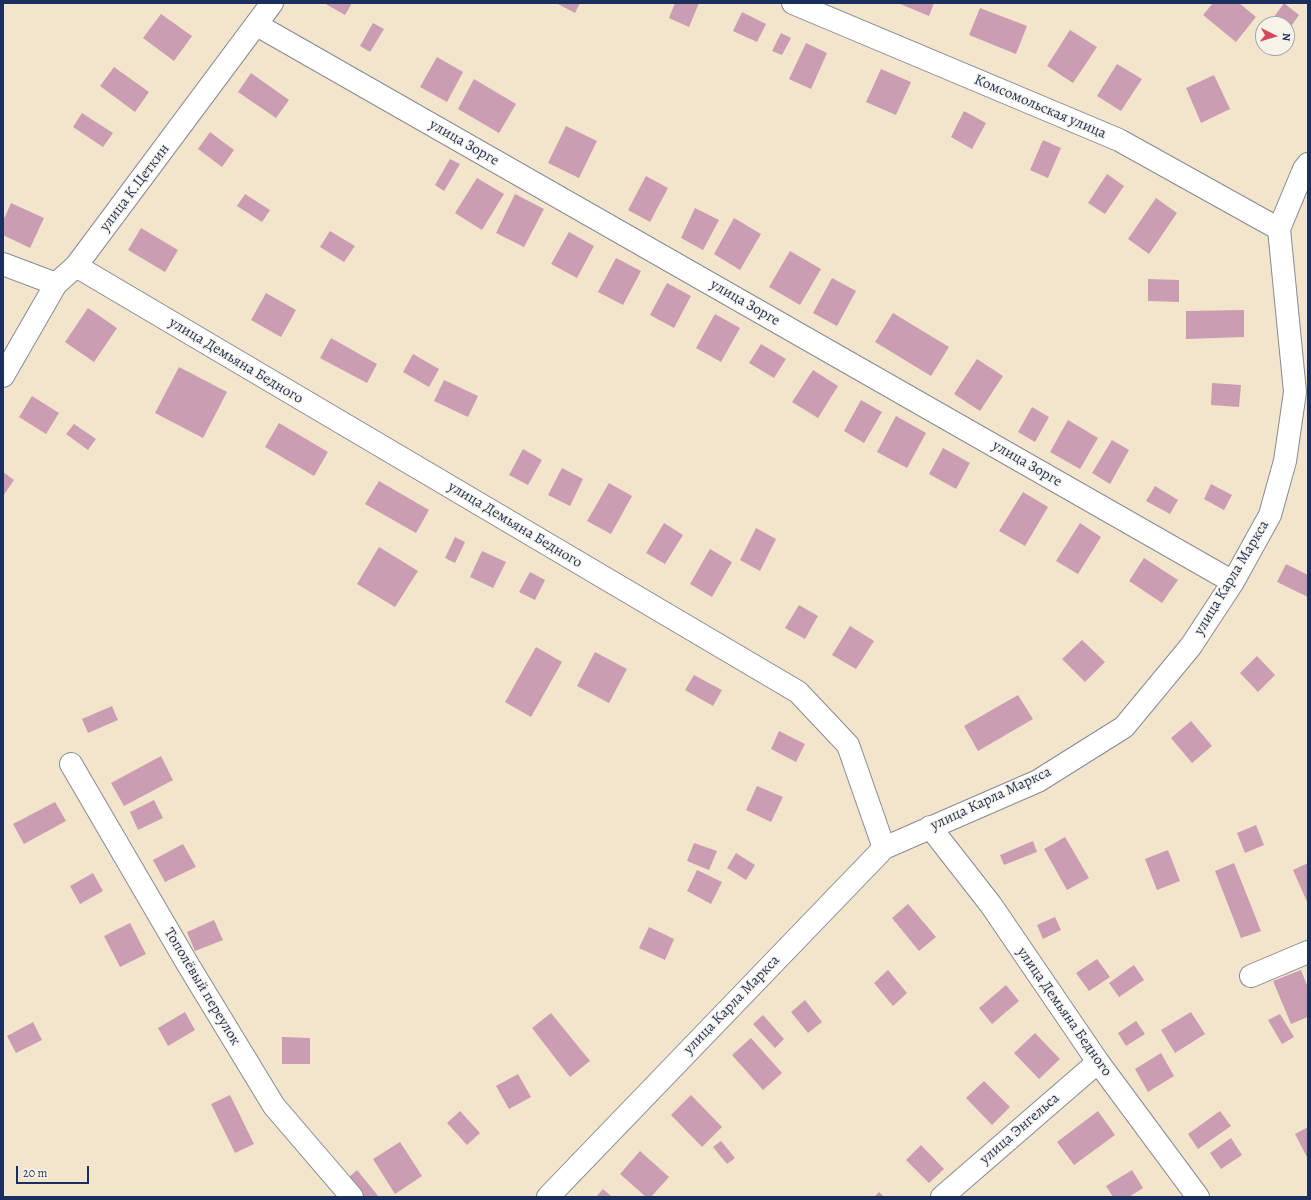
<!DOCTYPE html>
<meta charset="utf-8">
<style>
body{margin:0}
#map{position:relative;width:1311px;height:1200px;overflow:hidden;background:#f3e5cc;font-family:Alegreya,serif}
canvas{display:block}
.frame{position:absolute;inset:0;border:4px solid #1b2f5e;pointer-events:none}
.north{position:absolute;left:1255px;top:16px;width:40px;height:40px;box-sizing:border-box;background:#f7f3e8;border:1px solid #9fa5b1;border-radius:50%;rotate:95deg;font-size:11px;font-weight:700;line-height:16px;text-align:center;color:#1b2f5e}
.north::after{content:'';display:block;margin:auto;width:14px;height:18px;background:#d1495b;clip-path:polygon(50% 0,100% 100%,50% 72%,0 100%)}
.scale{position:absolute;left:16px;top:1166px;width:73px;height:18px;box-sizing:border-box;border:2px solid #1b2f5e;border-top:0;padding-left:5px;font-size:12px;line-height:14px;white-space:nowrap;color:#1b2f5e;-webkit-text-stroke:3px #f7f3e8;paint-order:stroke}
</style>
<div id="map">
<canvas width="1311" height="1200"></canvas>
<div class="frame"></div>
<div class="north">N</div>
<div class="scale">20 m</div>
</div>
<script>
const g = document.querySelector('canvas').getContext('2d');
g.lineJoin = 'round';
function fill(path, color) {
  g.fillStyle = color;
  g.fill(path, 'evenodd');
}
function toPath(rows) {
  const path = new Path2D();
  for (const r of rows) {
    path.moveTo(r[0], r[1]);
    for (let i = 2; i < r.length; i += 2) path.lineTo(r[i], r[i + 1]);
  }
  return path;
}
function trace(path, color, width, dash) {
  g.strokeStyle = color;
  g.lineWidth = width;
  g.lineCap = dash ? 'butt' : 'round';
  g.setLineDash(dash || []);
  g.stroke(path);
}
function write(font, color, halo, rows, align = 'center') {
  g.font = font + ' Alegreya,serif';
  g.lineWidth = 3;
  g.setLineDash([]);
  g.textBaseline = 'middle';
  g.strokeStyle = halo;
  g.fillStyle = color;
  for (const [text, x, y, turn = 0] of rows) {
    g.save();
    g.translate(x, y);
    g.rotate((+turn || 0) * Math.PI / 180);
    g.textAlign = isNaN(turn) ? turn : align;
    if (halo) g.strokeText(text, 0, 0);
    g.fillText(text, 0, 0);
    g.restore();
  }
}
const building = toPath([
 [324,3,352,3,345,15],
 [556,3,580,3,575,13],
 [675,3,699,3,689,27,669,18],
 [898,3,934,3,929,16],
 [1213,3,1239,3,1256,17,1236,42,1203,15],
 [1284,3,1299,15,1287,32,1287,24,1276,24,1271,21],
 [980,8,1027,26,1016,54,969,35],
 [742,12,766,24,757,42,733,31],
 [161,14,192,36,174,61,143,38],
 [373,23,384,29,370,52,360,46],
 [1070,30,1097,47,1073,83,1047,66],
 [781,33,791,38,782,55,772,51],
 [806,43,827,53,811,89,789,79],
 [437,57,463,72,447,102,420,87],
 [1117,64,1142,79,1121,111,1097,96],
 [114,67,149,92,135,112,100,86],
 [881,69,911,82,896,115,866,102],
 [251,73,289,100,276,118,238,92],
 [1214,75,1230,109,1201,123,1186,88],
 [474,79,516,104,499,133,458,109],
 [964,111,986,123,972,149,951,137],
 [82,113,113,133,103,147,73,127],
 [566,126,597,141,579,178,548,163],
 [210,132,234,150,222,167,198,149],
 [1043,140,1061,148,1048,178,1030,170],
 [450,159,460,164,444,191,435,185],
 [1107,174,1124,186,1105,214,1088,203],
 [646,176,668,188,650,222,628,210],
 [477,178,504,194,482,230,455,213],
 [245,194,270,210,262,222,237,206],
 [515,194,544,209,524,247,496,233],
 [1156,198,1177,213,1149,254,1128,239],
 [11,203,44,218,30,248,3,235,3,221],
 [695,208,719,220,703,250,681,238],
 [734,218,761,234,740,270,714,254],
 [141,228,178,250,165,272,128,250],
 [330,231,355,246,344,262,320,247],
 [569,232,594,246,577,278,551,264],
 [790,251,821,269,800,305,769,287],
 [616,258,641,271,623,305,598,292],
 [832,278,856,291,837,326,813,313],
 [1148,279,1179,280,1179,302,1148,301],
 [667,283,691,296,674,328,650,315],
 [266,293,296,310,281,337,251,320],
 [88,308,117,328,94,362,65,342],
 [1244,310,1244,337,1186,339,1186,311],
 [893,313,949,347,931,376,875,342],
 [715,314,740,328,721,362,696,348],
 [331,338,377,364,367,383,320,358],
 [761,344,786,359,774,378,749,363],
 [413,354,439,369,429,387,403,372],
 [977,359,1003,376,980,411,954,394],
 [179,367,227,392,203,438,155,413],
 [813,370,838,386,818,418,792,402],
 [444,380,478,396,468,417,434,401],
 [1212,383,1241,385,1239,407,1211,405],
 [32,396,59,413,46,434,19,417],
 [861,400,882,412,864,443,844,431],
 [1032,407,1049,417,1035,442,1018,432],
 [896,416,926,433,907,468,877,452],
 [1068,420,1098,438,1080,469,1050,452],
 [279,423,328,452,314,476,265,447],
 [74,424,96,439,88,450,66,434],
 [1112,440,1129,450,1110,484,1092,473],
 [943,448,970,463,956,489,929,474],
 [523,449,542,460,528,485,509,475],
 [562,468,583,479,570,506,548,495],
 [3,472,14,480,3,496],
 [379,481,429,510,416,533,365,504],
 [609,483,632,496,611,534,587,521],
 [1211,484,1232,495,1224,510,1204,499],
 [1155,486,1178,500,1170,514,1146,501],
 [1023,492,1048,507,1025,546,999,531],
 [664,523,683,535,665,564,646,553],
 [1080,523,1101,537,1078,574,1056,561],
 [756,528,776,539,760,571,740,560],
 [455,537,465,542,455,563,445,558],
 [379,547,418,571,395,607,357,584],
 [710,549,732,562,712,597,690,584],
 [482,551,506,562,493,588,470,577],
 [1144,558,1178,580,1162,603,1129,581],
 [1286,564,1308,575,1308,597,1277,582],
 [530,572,545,580,535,600,519,592],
 [799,605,818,616,805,639,785,628],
 [850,626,874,641,856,669,832,655],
 [1082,640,1105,662,1085,682,1062,659],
 [536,647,562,662,531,717,505,702],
 [595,652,627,669,609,703,577,686],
 [1257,656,1275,675,1258,692,1240,673],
 [694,675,722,690,713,706,685,690],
 [1018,695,1033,719,978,751,964,726],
 [112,706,118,720,88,733,82,719],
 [1191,721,1212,746,1192,763,1171,738],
 [779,731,805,744,796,762,771,749],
 [161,756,173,780,124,806,111,783],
 [757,786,783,797,771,822,746,810],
 [154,800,163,818,138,830,130,812],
 [55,802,66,821,24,844,13,824],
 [1256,825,1264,845,1245,853,1237,833],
 [1065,837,1089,878,1067,890,1044,849],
 [1033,841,1037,852,1004,865,1000,855],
 [694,843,717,851,709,870,687,861],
 [183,844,196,867,165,882,153,860],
 [1168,850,1180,881,1157,890,1145,859],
 [736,853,755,865,746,880,727,868],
 [1234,863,1261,931,1241,938,1215,871],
 [1308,863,1308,904,1293,870],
 [697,870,722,882,711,904,687,891],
 [93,873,103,891,80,904,70,886],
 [908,904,936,937,919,951,892,918],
 [1055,917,1061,930,1043,939,1037,925],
 [214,920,223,940,195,951,187,932],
 [130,923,146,954,120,967,104,936],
 [649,927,674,939,665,960,639,948],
 [1097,959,1110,977,1089,991,1076,973],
 [1134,965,1144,980,1119,997,1109,983],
 [888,970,907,993,893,1006,874,983],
 [1301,970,1308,988,1308,1017,1291,1024,1273,981],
 [1006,985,1019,1001,992,1024,979,1008],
 [805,1000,822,1022,808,1033,791,1012],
 [185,1012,195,1030,168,1046,158,1028],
 [1191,1012,1205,1034,1175,1053,1161,1030],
 [551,1013,590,1061,570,1077,532,1028],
 [1280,1014,1294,1037,1282,1044,1268,1020],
 [763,1015,784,1039,775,1048,753,1024],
 [1136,1021,1145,1034,1126,1046,1118,1033],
 [33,1022,42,1040,16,1053,7,1036],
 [1035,1033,1060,1059,1039,1079,1014,1053],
 [282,1037,310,1038,310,1064,282,1064],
 [751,1038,782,1073,763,1090,732,1055],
 [1161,1053,1174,1076,1148,1092,1135,1069],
 [518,1074,531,1097,509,1109,496,1086],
 [984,1081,1010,1107,992,1125,966,1098],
 [230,1095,254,1144,235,1153,211,1104],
 [691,1095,722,1127,702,1147,671,1115],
 [460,1111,480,1133,467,1145,447,1123],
 [1098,1111,1115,1135,1074,1165,1057,1142],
 [1220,1111,1231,1126,1198,1149,1188,1134],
 [1308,1127,1308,1159,1295,1134],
 [1231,1138,1242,1155,1221,1169,1210,1153],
 [721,1141,735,1158,727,1164,713,1147],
 [400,1142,422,1176,395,1194,373,1159],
 [921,1145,944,1169,929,1183,906,1160],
 [640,1151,669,1177,651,1197,646,1197,620,1174],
 [357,1170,379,1197,362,1197,347,1179],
 [1132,1170,1143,1188,1129,1197,1113,1197,1106,1186],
 [603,1189,612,1197,596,1197],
 [879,1192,884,1197,874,1197]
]);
const minor = toPath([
 [793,3,1119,140,1279,229],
 [257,25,1233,582],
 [3,264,56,284],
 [76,266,798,692,848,745,884,848],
 [3,376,56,284,76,266,272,3],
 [71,764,187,963,274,1106,352,1197],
 [930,827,991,905,1098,1062,1198,1197],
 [1251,976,1308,952],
 [548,1197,884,848,1038,781,1124,727,1191,646,1233,582,1270,515,1285,461,1295,392,1279,229,1304,169,1308,164],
 [942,1197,1098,1062]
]);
const streetNames = [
 ["Комсомольская улица",1040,107,23],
 ["улица Зорге",464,143,30],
 ["улица К.Цеткин",135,188,-53],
 ["улица Зорге",745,303,30],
 ["улица Демьяна Бедного",236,361,31],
 ["улица Зорге",1027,464,30],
 ["улица Демьяна Бедного",515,525,31],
 ["улица Карла Маркса",1232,578,-59],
 ["улица Карла Маркса",991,799,-25],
 ["Тополёвый переулок",202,987,59],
 ["улица Карла Маркса",732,1005,-46],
 ["улица Демьяна Бедного",1064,1012,55],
 ["улица Энгельса",1020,1129,-41]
];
fill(building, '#ca9db2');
trace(minor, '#878a95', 24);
trace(minor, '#fff', 22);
write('15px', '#1b2f5e', '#f7f3e8', streetNames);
</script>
